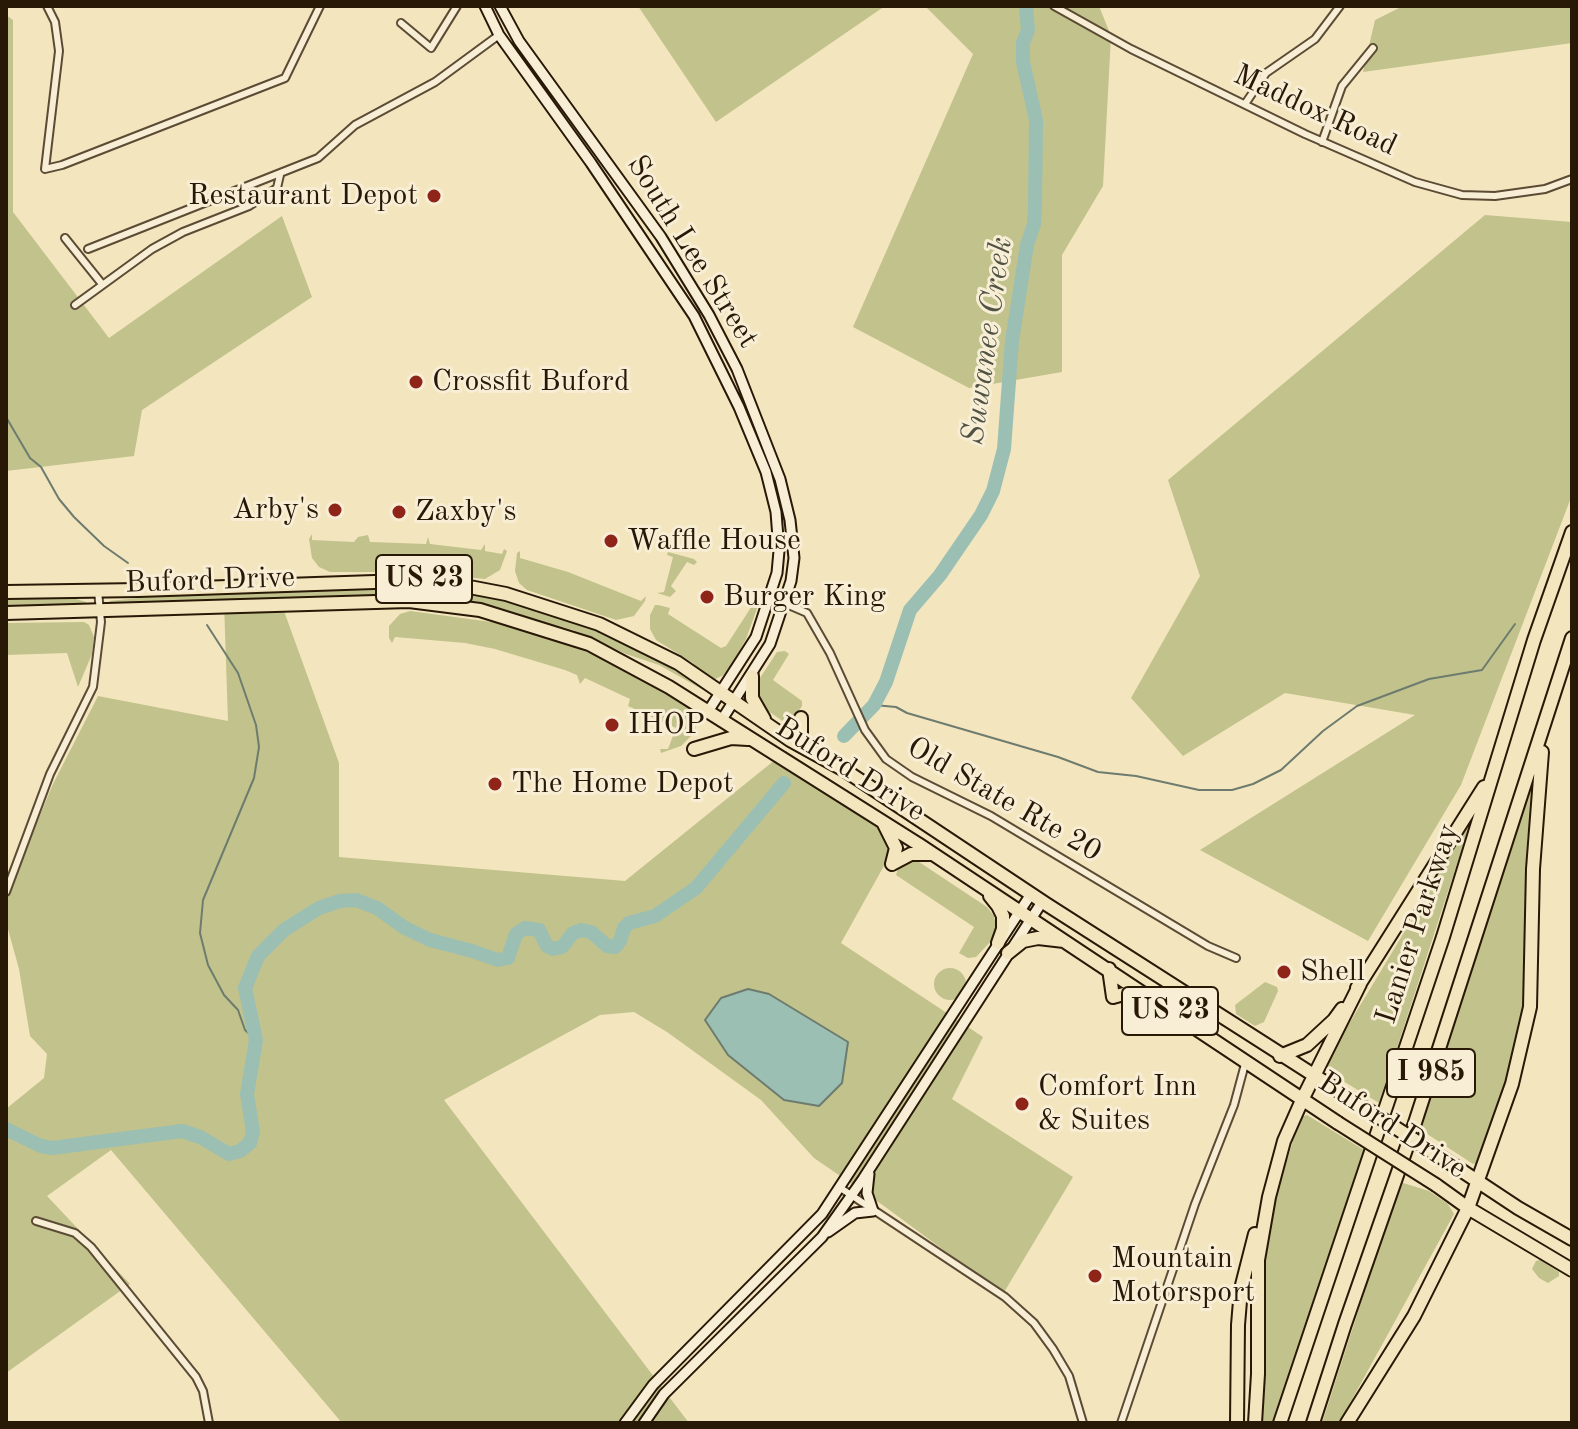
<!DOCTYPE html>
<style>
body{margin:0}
#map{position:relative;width:1578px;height:1429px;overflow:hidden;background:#f3e5be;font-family:"Old Standard TT",serif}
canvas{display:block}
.frame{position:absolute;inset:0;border:8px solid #281806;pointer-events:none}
</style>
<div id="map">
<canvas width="1578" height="1429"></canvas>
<div class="frame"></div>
</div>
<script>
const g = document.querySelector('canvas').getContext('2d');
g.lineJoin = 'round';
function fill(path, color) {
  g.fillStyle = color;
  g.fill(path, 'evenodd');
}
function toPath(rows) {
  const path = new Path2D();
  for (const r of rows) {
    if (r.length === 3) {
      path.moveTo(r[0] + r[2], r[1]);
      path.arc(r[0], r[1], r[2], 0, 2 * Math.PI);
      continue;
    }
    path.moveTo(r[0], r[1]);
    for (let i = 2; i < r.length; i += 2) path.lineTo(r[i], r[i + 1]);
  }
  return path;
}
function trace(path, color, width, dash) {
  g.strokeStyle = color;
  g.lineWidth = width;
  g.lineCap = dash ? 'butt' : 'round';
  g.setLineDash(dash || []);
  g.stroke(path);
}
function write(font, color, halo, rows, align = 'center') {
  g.font = font + ' "Old Standard TT",serif';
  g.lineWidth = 6;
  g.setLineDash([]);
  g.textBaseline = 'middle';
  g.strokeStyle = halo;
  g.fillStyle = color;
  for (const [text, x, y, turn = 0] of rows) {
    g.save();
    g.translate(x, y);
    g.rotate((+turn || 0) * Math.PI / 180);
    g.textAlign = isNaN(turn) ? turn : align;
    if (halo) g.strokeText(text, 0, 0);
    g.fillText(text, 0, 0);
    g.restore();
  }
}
const green = toPath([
 [638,6,885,6,716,122],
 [925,6,1099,6,1111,36,1103,186,1062,255,1062,372,969,388,853,327,973,54],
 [1403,6,1572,6,1572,43,1363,72,1375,20],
 [6,15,13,20,13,212,109,338,282,216,312,297,142,410,134,456,6,471],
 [1485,215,1572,222,1572,495,1461,785,1368,941,1200,850,1415,715,1285,693,1183,756,1131,698,1200,576,1168,480],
 [312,534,312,540,354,542,358,537,368,535,370,542,426,544,428,537,430,544,481,550,485,544,485,551,502,554,504,549,507,551,500,570,485,579,414,572,330,572,319,567,312,558,309,539],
 [520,551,520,558,568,572,641,601,646,596,645,601,634,616,616,620,527,590,519,583,515,571,517,553],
 [668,552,694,559,697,562,694,565,687,562,671,586,676,591,670,597,657,593,664,592,673,557,667,555],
 [415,586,495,597,581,622,659,660,707,692,659,665,626,654,573,630,482,605,280,600,339,763,339,857,625,881,786,751,905,828,841,943,983,1037,952,1099,1073,1177,1003,1294,884,1206,814,1158,761,1100,667,1032,634,1012,600,1015,444,1100,689,1423,342,1423,111,1150,47,1196,130,1284,6,1373,6,1109,44,1078,47,1054,30,1036,19,969,6,922,6,897,53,784,98,696,228,721,224,603,118,607,109,601,187,593],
 [750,595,756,598,759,603,746,639,730,668,722,676,715,679,706,677,693,663,656,640,650,629,650,615,655,605,658,605,670,608,668,614,721,648,726,646,750,609],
 [73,598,86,602,86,604,76,608,6,610,6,599],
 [410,611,499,623,543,635,607,660,691,709,696,722,695,732,681,746,661,753,660,749,668,749,676,728,628,706,630,699,585,678,580,684,577,675,565,670,495,649,465,643,395,637,392,643,389,638,389,626,400,614],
 [84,622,89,625,94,637,92,654,78,687,67,653,6,655,6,623],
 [785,651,789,654,773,680,802,701,802,706,792,721,784,722,761,706,757,699,756,684,777,652],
 [1538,759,1527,841,1523,1013,1516,1048,1483,1154,1477,1163,1473,1164,1418,1128],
 [1468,822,1470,824,1379,1103,1330,1073,1327,1070,1326,1062,1429,891],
 [913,858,987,907,994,916,997,931,992,940,976,957,968,958,959,953,974,927,896,875,899,866],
 [950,984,16],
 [1265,982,1277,987,1278,991,1264,1022,1255,1026,1236,1014,1235,1005],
 [1307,1115,1364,1150,1275,1423,1259,1423,1266,1246,1274,1203,1298,1124,1301,1117],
 [1400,1182,1429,1191,1448,1204,1454,1214,1339,1423,1322,1423],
 [1540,1260,1559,1272,1559,1276,1548,1283,1539,1278,1532,1269,1536,1261]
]);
const water = toPath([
 [748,989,769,994,848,1042,842,1083,819,1106,784,1100,728,1055,705,1020,721,998,748,989]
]);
const stream = toPath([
 [6,417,30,458,41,467,59,499,74,517,104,546,128,563],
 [207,625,238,673,256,725,259,747,254,778,203,900,200,933,208,965,224,995,238,1010,245,1030,256,1040],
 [874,705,896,707,907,713,1058,757,1098,772,1136,776,1199,790,1232,790,1253,784,1281,770,1323,731,1357,706,1429,679,1482,670,1515,624]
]);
const river = toPath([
 [844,736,874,705,886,682,910,610,940,575,981,515,993,491,1004,449,1012,341,1027,245,1034,224,1035,207,1036,120,1023,62,1023,43,1028,30,1026,6],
 [6,1129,41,1146,52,1148,182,1131,200,1137,229,1154,240,1151,250,1143,253,1132,247,1094,256,1040,245,988,258,956,284,930,319,908,340,901,356,900,377,908,405,928,430,940,472,951,498,960,508,958,516,934,525,928,539,930,547,946,553,949,562,947,573,933,581,930,591,932,607,946,615,947,620,941,624,928,629,923,655,916,696,888,784,783]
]);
const street = toPath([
 [47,6,55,22,59,51,45,169,62,165,285,78,320,6],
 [1054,6,1131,49,1305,134,1415,182,1462,195,1495,196,1545,189,1572,179],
 [401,23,431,48,457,6],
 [1245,104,1266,73,1315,39,1340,6],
 [1322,142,1342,86,1373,48],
 [65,238,102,284],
 [88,249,318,158,355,125,435,82,499,35],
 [75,305,152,249,183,232,249,206,277,188,280,175],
 [770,597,807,613,830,653,865,730,886,759,912,777,991,816,1208,946,1236,958],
 [6,892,50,774,93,687,101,622,98,591],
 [839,1187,1005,1297,1034,1323,1053,1349,1069,1376,1083,1423],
 [36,1221,75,1233,91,1247,196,1377,203,1391,209,1423],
 [1121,1423,1195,1204,1234,1105,1245,1064]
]);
const secondary = toPath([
 [485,6,499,35,591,163,694,316,739,407,766,472,776,512,779,551,777,573,756,637,707,713],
 [500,6,519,41,661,237,709,315,737,369,780,479,790,520,794,558,791,581,770,644,721,721],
 [828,1232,855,1213,873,1211,867,1193,869,1174],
 [625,1423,653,1385,822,1214,1031,894],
 [644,1423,664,1394,822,1237,863,1179,1042,902]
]);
const highway = toPath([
 [6,592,139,590,433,580,506,594,599,624,678,663,790,740,846,771,1046,904,1348,1097],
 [6,613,409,601,480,610,589,644,669,687,918,844,1338,1123],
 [752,676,752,698,764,719],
 [801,718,801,738,805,748],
 [694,749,731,738,748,739],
 [884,824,896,848,892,864],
 [892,864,911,854,933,854],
 [990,896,998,906,1003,916,1003,929,998,943],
 [1008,953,1023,941,1038,938,1064,941],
 [1109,969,1113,997,1138,990],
 [1357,988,1484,787],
 [1280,1056,1307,1045,1334,1020,1342,1009],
 [1444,1159,1518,1208,1572,1239],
 [1436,1185,1468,1208,1572,1270],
 [1237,1423,1238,1325,1241,1289,1255,1234],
 [1255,1423,1258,1374,1258,1260,1269,1197,1284,1141,1303,1098,1360,984],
 [1280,1423,1443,937,1534,640,1572,532],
 [1313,1423,1345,1324,1411,1135,1572,638],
 [1347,1423,1414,1316,1468,1208,1512,1084,1530,1007,1533,869,1542,752]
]);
const highwayBridge = toPath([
 [1348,1097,1444,1159],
 [1338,1123,1436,1185]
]);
const markers = [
 [434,196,8,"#8f2418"],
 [416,382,8,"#8f2418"],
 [335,510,8,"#8f2418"],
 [399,512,8,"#8f2418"],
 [611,541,8,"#8f2418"],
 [707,597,8,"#8f2418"],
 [612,725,8,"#8f2418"],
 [495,784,8,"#8f2418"],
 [1284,972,8,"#8f2418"],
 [1022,1104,8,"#8f2418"],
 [1095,1276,8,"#8f2418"]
];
const shields = [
 [424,579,96],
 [1170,1011,96],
 [1431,1073,88]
];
const shieldNames = [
 ["US 23",424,579],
 ["US 23",1170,1011],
 ["I 985",1431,1073]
];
const streetNames = [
 ["Maddox Road",1315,111,25],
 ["South Lee Street",692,252,58],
 ["Buford Drive",210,581,-2],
 ["Buford Drive",850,770,32],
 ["Old State Rte 20",1004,800,30],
 ["Lanier Parkway",1418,924,-72],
 ["Buford Drive",1392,1126,33]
];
const poiNames = [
 ["Restaurant Depot",418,196,"right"],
 ["Crossfit Buford",432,382],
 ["Arby's",319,510,"right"],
 ["Zaxby's",415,512],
 ["Waffle House",627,541],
 ["Burger King",723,597],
 ["IHOP",628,725],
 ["The Home Depot",511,784],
 ["Shell",1300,972],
 ["Comfort Inn",1038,1087],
 ["& Suites",1038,1121],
 ["Mountain",1111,1259],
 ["Motorsport",1111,1293]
];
const waterNames = [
 ["Suwanee Creek",988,341,-82]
];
fill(green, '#c2c28c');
fill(water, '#9bbfb3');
trace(water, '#6d7c6e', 2);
trace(stream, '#6d7c6e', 2);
trace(river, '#9bbfb3', 14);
trace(street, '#5b4b34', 10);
trace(secondary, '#281806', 13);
trace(highway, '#281806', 16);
trace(street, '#f7eed5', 6);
trace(secondary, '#f7eed5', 9);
trace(highway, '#f3e5be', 12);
trace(highwayBridge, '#281806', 16, []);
trace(highwayBridge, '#f3e5be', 12);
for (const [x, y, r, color] of markers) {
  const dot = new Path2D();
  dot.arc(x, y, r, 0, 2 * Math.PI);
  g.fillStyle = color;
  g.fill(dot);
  trace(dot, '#f7eed5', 3);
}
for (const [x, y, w] of shields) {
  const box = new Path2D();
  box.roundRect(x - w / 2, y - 24, w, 48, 6);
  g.fillStyle = '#f7eed5';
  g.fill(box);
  trace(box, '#281806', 2);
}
write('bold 28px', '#281806', null, shieldNames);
write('30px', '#281806', '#f7eed5', streetNames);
write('30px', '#281806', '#f7eed5', poiNames, 'left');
write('italic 32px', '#505243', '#f7eed5', waterNames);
</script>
